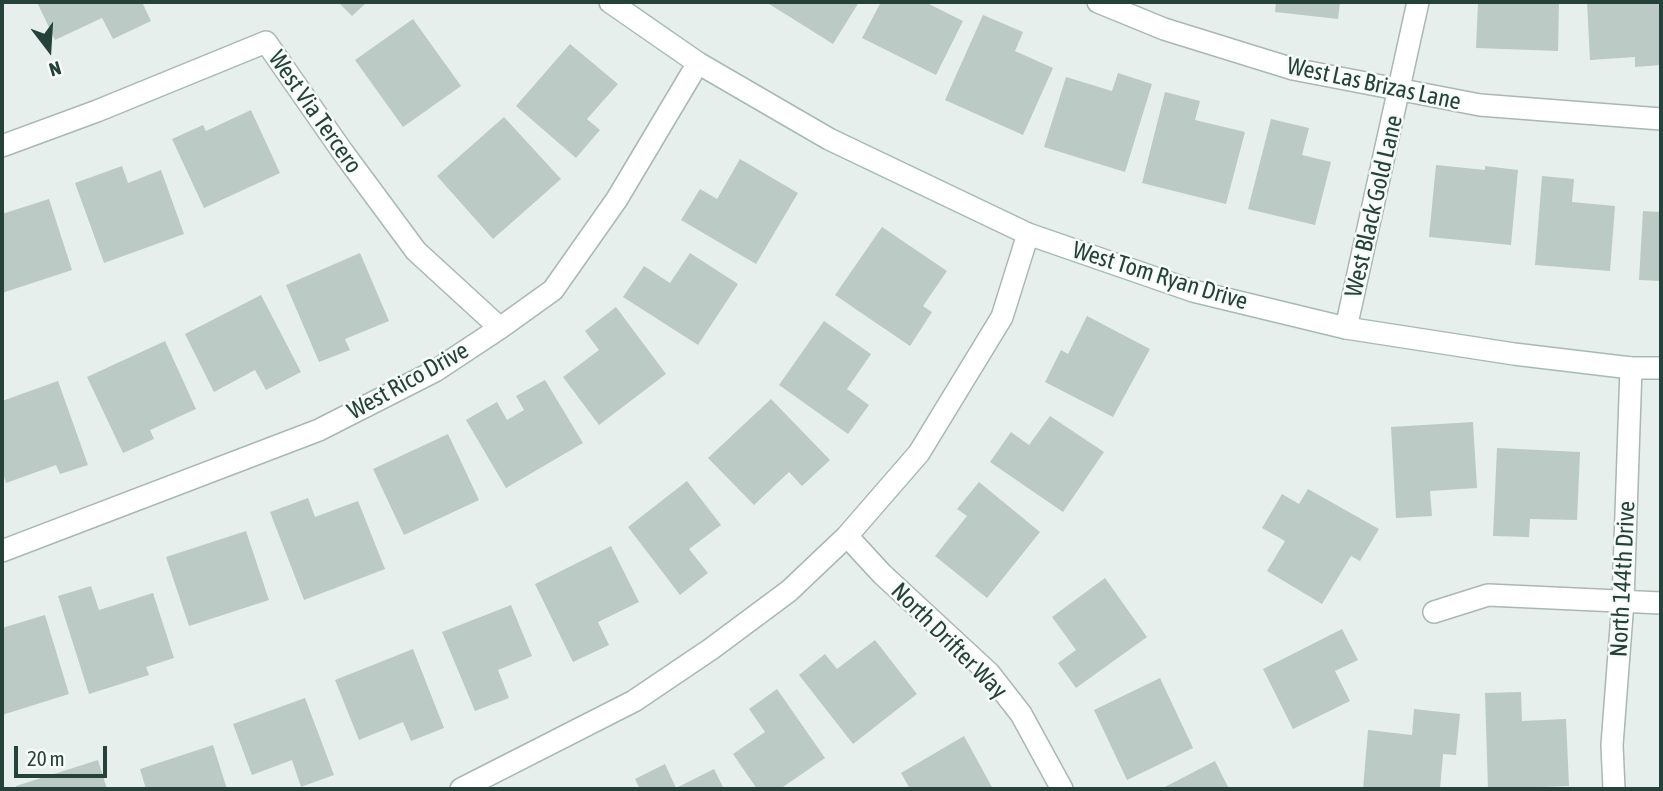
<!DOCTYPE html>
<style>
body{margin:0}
#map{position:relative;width:1663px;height:791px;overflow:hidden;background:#e6efeb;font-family:"Asap Condensed",sans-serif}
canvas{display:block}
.frame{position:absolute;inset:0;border:4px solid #24423a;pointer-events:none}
.north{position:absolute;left:14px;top:14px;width:70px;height:70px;-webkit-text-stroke:5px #f7fbf9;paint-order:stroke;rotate:163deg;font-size:19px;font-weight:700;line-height:28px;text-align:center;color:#24423a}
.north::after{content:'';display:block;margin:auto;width:24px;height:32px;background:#24423a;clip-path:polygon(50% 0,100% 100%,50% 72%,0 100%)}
.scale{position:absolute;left:14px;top:746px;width:93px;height:32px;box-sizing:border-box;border:4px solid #24423a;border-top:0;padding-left:9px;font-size:21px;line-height:24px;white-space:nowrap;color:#24423a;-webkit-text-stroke:5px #f7fbf9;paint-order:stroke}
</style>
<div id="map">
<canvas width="1663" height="791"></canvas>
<div class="frame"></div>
<div class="north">N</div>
<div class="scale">20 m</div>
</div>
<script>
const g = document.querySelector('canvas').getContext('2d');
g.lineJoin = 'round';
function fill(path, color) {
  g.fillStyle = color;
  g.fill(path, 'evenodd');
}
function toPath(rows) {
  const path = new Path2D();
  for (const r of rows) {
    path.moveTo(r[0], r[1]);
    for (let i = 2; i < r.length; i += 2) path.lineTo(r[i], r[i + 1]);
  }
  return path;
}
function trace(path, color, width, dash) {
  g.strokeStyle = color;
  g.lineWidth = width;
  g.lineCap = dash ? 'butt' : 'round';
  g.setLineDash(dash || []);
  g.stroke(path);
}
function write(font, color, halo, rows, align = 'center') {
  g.font = font + ' "Asap Condensed",sans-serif';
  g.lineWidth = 5;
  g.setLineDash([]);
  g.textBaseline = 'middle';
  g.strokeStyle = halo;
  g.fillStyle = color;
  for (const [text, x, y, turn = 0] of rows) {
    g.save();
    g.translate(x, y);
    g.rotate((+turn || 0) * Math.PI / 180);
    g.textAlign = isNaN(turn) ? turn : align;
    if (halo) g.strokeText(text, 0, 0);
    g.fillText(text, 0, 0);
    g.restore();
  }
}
const building = toPath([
 [37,2,142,2,151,21,113,39,102,18,55,40],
 [338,2,367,2,352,16],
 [766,2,859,2,833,44],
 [881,2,925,2,963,21,936,75,862,38],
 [1276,2,1340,2,1338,19,1275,12],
 [1478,2,1559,2,1558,51,1476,48],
 [1587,2,1661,2,1661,65,1635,67,1635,57,1590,60],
 [983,15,1023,32,1015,51,1053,68,1023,135,945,100],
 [413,19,461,86,403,127,355,60],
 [570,44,618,84,587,119,600,130,576,158,516,106],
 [1118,73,1152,84,1125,172,1044,147,1066,77,1112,91],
 [1165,92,1200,101,1195,120,1245,132,1226,204,1142,183],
 [251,110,280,173,204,208,172,139,203,125,206,131],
 [504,117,561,179,493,239,437,176],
 [1271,119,1309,128,1302,155,1331,162,1315,225,1248,209],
 [740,159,798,193,756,264,681,220,700,189,717,199],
 [1436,165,1485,170,1485,166,1518,170,1511,245,1429,237],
 [122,166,128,183,161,170,184,234,104,263,75,183],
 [1542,176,1574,179,1572,202,1615,206,1610,271,1535,265],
 [49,199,72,270,2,293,2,214],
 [1643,211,1661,212,1661,281,1639,280],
 [882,227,947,271,923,306,932,312,910,346,835,295],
 [360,253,389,321,345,339,350,350,319,362,286,285],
 [690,253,738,284,698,345,623,297,644,266,670,283],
 [261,295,301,372,266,390,255,370,214,392,185,334],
 [616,307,666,374,599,425,563,377,599,350,585,331],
 [1087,316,1150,349,1113,417,1045,382,1061,350,1068,354],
 [824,321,871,354,847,389,869,405,848,434,779,385],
 [165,341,196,409,150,430,154,439,123,453,87,377],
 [545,380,583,443,506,488,466,420,497,402,507,420,524,410,516,396],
 [58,381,88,465,60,474,56,465,6,483,2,470,2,401],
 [771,399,830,460,802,486,789,472,754,505,708,458],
 [1050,416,1104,452,1063,512,990,462,1011,432,1029,445],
 [1473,422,1477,488,1430,491,1432,516,1396,518,1391,427],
 [448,434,479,500,404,535,373,469],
 [1497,448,1580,452,1577,520,1530,519,1529,537,1493,536],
 [687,481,721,525,689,549,708,573,680,595,628,527],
 [979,482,1040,532,987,598,935,556,967,516,957,509],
 [1308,489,1379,529,1360,561,1351,556,1322,604,1267,571,1285,541,1262,528,1282,494,1299,504],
 [308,498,315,517,358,501,385,569,304,600,270,512],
 [246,531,269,600,189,626,166,557],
 [611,546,639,602,598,622,609,645,573,662,535,584],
 [1105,578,1147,637,1076,688,1058,663,1076,650,1052,617],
 [91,586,99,610,153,593,174,658,146,667,149,675,89,694,58,596],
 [511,605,532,656,498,670,509,698,475,711,442,632],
 [45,615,69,694,2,715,2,628],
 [1342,629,1358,660,1335,671,1350,701,1293,729,1263,669],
 [875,640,917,694,853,744,799,675,825,654,837,669],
 [413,649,444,728,411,741,403,722,359,740,335,680],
 [1160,678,1193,748,1127,780,1094,710],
 [777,689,825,758,780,789,757,789,733,754,765,732,749,709],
 [1521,692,1522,721,1566,719,1569,786,1488,789,1485,693],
 [305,698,334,775,301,787,292,760,252,775,233,724],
 [1414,709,1460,714,1456,755,1443,754,1440,789,1363,789,1368,730,1412,735],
 [964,736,993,789,910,789,901,773],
 [213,745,227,789,146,789,140,769],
 [98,760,107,789,17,789,16,786],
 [1215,761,1229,789,1161,789],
 [665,764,676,788,714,769,724,789,640,789,635,779]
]);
const street = toPath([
 [1098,2,1164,29,1293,69,1480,105,1661,119],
 [2,146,97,111,266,42,342,151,416,251,500,328],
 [1346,328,1418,2],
 [847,536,882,574,989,673,1021,714,1062,789],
 [2,551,319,430,435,371,500,328,553,290,617,199,698,63],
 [1434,612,1488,595,1661,603],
 [461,789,634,701,711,649,789,591,847,536,919,453,1002,317,1028,234],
 [1614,789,1612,745,1623,601,1631,368]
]);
const secondary = toPath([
 [610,2,698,63,829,139,1028,234,1193,291,1346,328,1514,354,1631,368,1661,368]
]);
const streetNames = [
 ["West Las Brizas Lane",1374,84,12],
 ["West Via Tercero",315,112,55],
 ["West Black Gold Lane",1374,206,-77],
 ["West Tom Ryan Drive",1160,276,17],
 ["West Rico Drive",408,381,-29],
 ["North 144th Drive",1623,579,-87],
 ["North Drifter Way",949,641,45]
];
fill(building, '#bbcac4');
trace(street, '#a8b8b2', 24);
trace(secondary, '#a4bbb3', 24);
trace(street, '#fff', 21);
trace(secondary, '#fff', 21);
write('24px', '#24423a', '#f7fbf9', streetNames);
</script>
